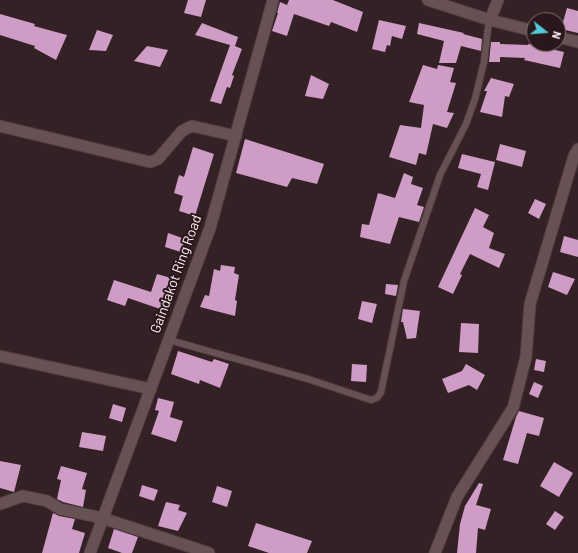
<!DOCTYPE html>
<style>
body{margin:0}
#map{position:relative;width:578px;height:553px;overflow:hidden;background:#342125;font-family:Barlow,sans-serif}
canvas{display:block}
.north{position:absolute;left:526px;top:12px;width:40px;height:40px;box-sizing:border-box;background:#2a171b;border:1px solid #7f6e71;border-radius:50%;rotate:107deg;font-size:11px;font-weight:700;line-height:16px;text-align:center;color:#fef0f3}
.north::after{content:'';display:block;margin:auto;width:14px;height:18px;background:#51ccd5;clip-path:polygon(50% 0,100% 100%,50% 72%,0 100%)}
</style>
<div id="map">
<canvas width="578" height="553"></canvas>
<div class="north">N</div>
</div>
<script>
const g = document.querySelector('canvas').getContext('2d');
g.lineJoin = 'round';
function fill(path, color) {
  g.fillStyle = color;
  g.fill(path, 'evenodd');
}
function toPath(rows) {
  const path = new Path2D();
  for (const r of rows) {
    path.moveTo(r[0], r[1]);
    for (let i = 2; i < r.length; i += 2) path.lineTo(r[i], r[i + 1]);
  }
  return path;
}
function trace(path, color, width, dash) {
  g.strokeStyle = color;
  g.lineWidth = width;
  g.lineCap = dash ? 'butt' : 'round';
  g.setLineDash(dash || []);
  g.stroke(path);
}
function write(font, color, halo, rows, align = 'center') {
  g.font = font + ' Barlow,sans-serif';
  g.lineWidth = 4;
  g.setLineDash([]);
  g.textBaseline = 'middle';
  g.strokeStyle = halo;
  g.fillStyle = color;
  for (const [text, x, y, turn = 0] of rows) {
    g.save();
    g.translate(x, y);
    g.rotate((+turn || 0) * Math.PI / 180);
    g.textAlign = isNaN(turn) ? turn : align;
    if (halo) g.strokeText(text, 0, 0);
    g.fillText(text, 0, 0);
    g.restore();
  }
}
const building = toPath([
 [188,0,206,0,201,17,184,13],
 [289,0,333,0,363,12,357,32,331,22,329,26,294,14,287,36,272,31,278,13,277,13,280,2,287,5],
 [567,8,578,11,578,33,561,29],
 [0,14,35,24,34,26,67,35,56,60,34,48,35,46,0,35],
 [379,20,406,26,402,39,392,36,390,46,387,45,385,52,372,49],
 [202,23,238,37,235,46,242,49,232,75,234,76,230,88,227,87,221,104,210,101,230,45,195,35],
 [419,23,464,33,463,34,482,39,481,51,461,46,456,63,439,63,444,41,417,34],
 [97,30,113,35,106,51,89,50],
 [491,42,500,42,500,44,528,45,528,44,564,52,560,68,524,60,525,58,500,57,500,62,489,62],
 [147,46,168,50,160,67,134,61],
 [423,65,437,69,438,65,454,68,450,82,456,83,447,112,454,113,447,128,433,124,426,155,419,153,416,165,389,157,400,125,421,128,424,105,409,102],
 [311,75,329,84,323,99,305,96],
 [491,78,514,84,509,97,505,96,502,117,480,112,487,91,484,91],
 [245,139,324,164,317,184,292,178,287,187,236,173],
 [500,144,526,151,522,167,496,160],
 [193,147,214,154,195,216,179,211,183,196,174,193,179,175,184,177],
 [462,154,495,162,488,190,477,187,481,174,458,168],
 [404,173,413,177,411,184,423,188,417,205,424,207,419,222,399,217,390,244,360,237,362,224,369,225,378,193,395,198],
 [535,199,546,204,539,219,528,213],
 [475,208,489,215,483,227,494,233,489,248,505,254,499,268,470,254,460,274,462,275,453,294,438,287],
 [168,233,185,239,181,252,165,247],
 [564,236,578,240,578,257,560,252],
 [221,265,235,267,234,273,239,275,235,300,237,301,235,316,200,307,205,295,209,296,214,269,220,271],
 [553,272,575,279,567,295,548,287],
 [157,274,171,278,165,297,167,298,163,310,128,298,125,306,107,300,114,280,151,292],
 [386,284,398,285,396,296,385,294],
 [362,301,377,304,372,323,358,319],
 [403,309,420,311,416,338,407,339,403,322,401,322],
 [461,323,479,324,478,353,459,352],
 [178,351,212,362,214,359,229,364,220,388,200,380,199,384,171,374],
 [536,359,546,361,544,372,534,370],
 [352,364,367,365,366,382,351,381],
 [466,364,485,375,477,390,469,385,448,393,442,379,462,371],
 [534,382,543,386,538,398,529,394],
 [158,398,174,402,170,417,183,421,176,442,151,434,159,411,155,410],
 [113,404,126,408,122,422,109,418],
 [519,411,544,418,539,436,527,433,518,464,503,460,516,417],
 [82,432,106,436,103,451,79,447],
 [0,461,21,465,14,492,0,488],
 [554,462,573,473,559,497,540,486],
 [61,466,87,473,82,489,86,490,83,507,63,502,57,499,61,480,57,479],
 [479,483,483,484,476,505,491,509,485,530,478,528,476,553,457,553,460,524,465,506],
 [142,485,158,490,154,501,139,496],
 [217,486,232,491,227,507,212,502],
 [166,502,180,505,178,510,187,513,178,531,158,526],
 [555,511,564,517,555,530,546,524],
 [53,513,59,516,75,519,72,529,85,533,79,553,42,553],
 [256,523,312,541,307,553,269,553,248,546],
 [114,529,138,537,132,553,122,553,108,548]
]);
const service = toPath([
 [169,340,308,379,371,400,377,398,381,392,404,281,440,175,466,124,475,99,484,62,488,28,490,20]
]);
const minor = toPath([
 [428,0,490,20,534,31],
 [490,20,498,0],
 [558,37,578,42],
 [0,126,150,162,158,159,182,131,192,126,236,136],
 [0,356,151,389],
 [0,504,23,496,47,501,60,509,102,518,209,553],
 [90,553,210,228,273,0],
 [435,553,457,497,513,408,526,357,530,304,574,156,578,149]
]);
const streetNames = [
 ["Gaindakot Ring Road",176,274,-70]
];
fill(building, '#cf9cc5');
trace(service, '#4d3d40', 8);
trace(minor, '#4d3d40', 13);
trace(service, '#685155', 6);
trace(minor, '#685155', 11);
write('14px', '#fef0f3', '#2a171b', streetNames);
</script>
